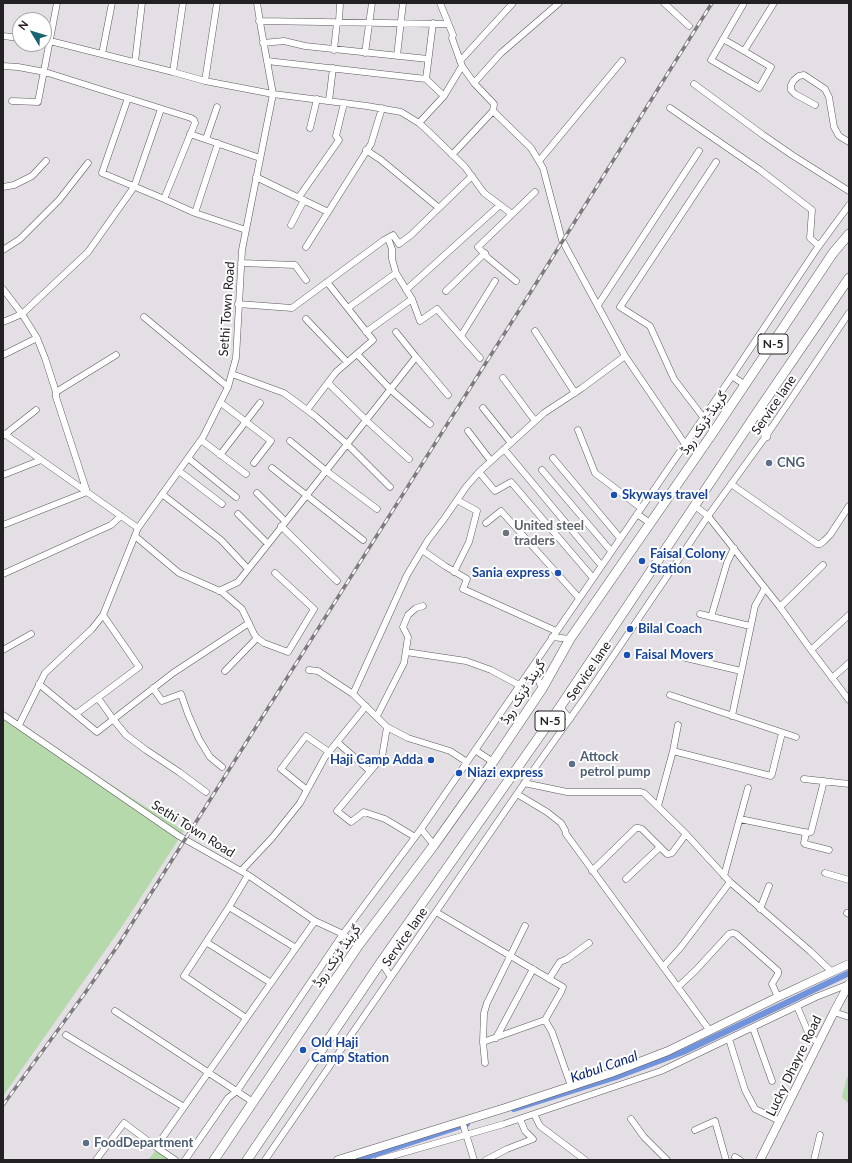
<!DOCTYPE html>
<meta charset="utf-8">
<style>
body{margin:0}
#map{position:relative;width:852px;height:1163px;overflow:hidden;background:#e3dfe4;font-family:Lato,sans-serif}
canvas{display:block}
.frame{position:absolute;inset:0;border:4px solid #232123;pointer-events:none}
.north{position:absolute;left:12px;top:12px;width:40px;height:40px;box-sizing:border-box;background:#fff;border:1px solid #a7a6a7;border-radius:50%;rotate:308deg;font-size:11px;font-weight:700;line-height:16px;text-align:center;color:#232123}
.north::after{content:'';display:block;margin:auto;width:14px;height:18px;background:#1a6371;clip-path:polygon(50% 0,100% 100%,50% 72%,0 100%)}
</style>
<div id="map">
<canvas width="852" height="1163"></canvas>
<div class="frame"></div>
<div class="north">N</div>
</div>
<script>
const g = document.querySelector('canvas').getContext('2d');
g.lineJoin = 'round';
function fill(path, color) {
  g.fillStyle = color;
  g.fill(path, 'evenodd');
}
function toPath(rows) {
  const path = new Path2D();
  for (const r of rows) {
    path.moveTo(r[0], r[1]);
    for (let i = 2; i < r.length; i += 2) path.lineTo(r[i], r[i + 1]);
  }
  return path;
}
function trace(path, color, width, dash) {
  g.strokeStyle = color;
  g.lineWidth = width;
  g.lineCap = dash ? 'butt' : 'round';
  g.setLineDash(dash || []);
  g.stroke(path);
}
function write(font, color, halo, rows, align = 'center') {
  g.font = font + ' Lato,Vazirmatn,sans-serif';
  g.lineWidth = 4;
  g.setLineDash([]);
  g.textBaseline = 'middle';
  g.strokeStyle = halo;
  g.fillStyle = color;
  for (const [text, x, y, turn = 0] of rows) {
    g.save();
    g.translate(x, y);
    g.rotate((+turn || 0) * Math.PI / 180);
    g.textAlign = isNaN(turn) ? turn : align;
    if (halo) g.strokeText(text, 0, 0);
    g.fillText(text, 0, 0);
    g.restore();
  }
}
const green = toPath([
 [3,716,184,831,121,928,3,1096],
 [847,1077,849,1079,849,1104,842,1097],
 [156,1150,172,1160,148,1160]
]);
const canal = toPath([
 [514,1109,616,1077,683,1052,849,973],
 [358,1160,467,1124]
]);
const minor = toPath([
 [183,3,173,72,205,81,273,94,367,106,401,112,419,123,429,132,465,167,484,193,512,214],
 [664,3,689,26],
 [744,3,711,60,759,88,771,67,744,51],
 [259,21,448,24],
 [339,22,340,3],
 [433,23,426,79,444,96],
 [3,36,20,38],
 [723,39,744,51,774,3],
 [44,40,50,41,173,72],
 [263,43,284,41,305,46,428,59],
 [334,50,337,22],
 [365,53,372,3],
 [102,54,112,3],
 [397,56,403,3],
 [267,61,426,79],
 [460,61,513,3],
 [135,62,142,3],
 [3,66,18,67,45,72,191,118,194,120,195,123,164,199],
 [205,81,217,3],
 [474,83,501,53,559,3],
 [694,84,763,135,792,155,849,191],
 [128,98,102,173,164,199,195,213,246,230],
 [12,101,38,102,57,3],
 [329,101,333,68],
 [815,105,795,94,791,90,791,85,794,80,799,76,804,75,825,89,829,97,834,127,839,136,849,142],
 [670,108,760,170,812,210,810,238,819,246],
 [493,111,531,148,543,168,562,240,625,356,685,444],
 [419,123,444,96,462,66,452,38,453,35,440,3],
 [310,128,317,99],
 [190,134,260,158],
 [206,139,217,107],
 [366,150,381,160,439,208],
 [452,155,493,111,494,104,474,83,462,66],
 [539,161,622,61],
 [256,177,328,212],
 [3,187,14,185,32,176,46,161],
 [299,197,339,140,336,136,344,103],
 [195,213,218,143],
 [291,225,304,200],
 [388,238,392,249,392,259,396,273,412,299,420,321,437,309,480,358],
 [306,247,371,144,382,108],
 [3,250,20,239,59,200,88,163],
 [241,263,295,265,306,280],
 [516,281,488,258,478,247,535,192],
 [3,289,22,314,37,338,45,358,56,392],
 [406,290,500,205],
 [446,291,485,253],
 [238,304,292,308,384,240,393,235,399,244,411,235,472,176],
 [598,305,699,151],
 [348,308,396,273],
 [144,317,228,387],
 [306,319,347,362],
 [3,322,22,314,88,252,134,187,161,109],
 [535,331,575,393],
 [366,332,412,299],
 [396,332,416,357,448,395],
 [461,336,495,281],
 [357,354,390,389,430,424],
 [3,355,37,338],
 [232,374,284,393,315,416,347,444,390,487],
 [732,376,745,385],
 [503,378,535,421],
 [328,383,366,420,409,459],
 [221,403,271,441,254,463],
 [483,408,511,443],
 [307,410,336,372,373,340,327,282],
 [703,417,674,379,650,326,620,307,716,162],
 [578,430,595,473,641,508],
 [468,431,491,461],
 [3,433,138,528],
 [3,436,36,410],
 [201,440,246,474],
 [290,441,325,470,377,509],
 [504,449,601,565],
 [220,455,260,403],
 [188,458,236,497],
 [553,458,620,538],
 [272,468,363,540],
 [542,470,611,551],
 [179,471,222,504],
 [479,472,495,491,511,482,593,578],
 [3,475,41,460],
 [731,484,817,544,820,544,824,541,830,535,849,506],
 [257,493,285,521],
 [162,494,221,540,248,569],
 [695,506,708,516,780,607,811,650,849,700],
 [238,514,268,544],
 [637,514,650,523],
 [486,523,501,511,579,598],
 [3,525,87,492,56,397,56,392,116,355],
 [281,526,337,581],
 [135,536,179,573,222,592,242,609,254,634,257,638,264,643,288,652,314,609,275,573],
 [422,550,445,566,467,579,463,589,556,631],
 [454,572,469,542,477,511,457,500],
 [3,574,111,525,121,516],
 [219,591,238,582,416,357],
 [780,607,823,565],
 [700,614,750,626],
 [711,617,727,563,734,548],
 [552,637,570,639],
 [3,650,31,634],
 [811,650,849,615],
 [406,652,466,661,491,670,519,685],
 [682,657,741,671],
 [533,666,542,689],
 [309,670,318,671,353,694,387,727,382,757,337,811,351,822,364,812,385,819,415,837],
 [225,671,257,638],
 [832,678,849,663],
 [39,684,97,732,173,673,249,623],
 [153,688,162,701,181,694,188,714,199,739,210,757,222,767],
 [353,694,407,575,428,540,444,519,466,487,479,472,544,413,582,388,625,356],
 [670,695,796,737],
 [98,698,113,719,126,735,146,750,179,772,206,792],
 [560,707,570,719],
 [76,714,139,667,103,615],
 [3,715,179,836,248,875,315,921,343,934,358,946],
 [377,716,404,663,408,637,403,627,408,615,416,608,423,606],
 [732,716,755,606,765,588],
 [19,725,45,673,92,629,103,615,138,528,203,437,228,387,236,358,242,250,273,94,261,28,257,3],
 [387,727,408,738,450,751,467,762],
 [337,742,370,771],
 [475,750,493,762],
 [673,751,771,776,772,774,782,733],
 [804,779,849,784],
 [524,783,567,792,641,792,644,793,686,834,730,882,810,951,832,972],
 [307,790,281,769,306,736,329,752],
 [517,794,547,812,561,823,565,830,566,834,710,1031],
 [658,806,673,751,678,725],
 [740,819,808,833,811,832,824,781],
 [421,829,434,845],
 [806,832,804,843,805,844,829,850],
 [241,871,272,838,300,803,325,757,366,706],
 [592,871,636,828,639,828,642,829,667,854,669,854,672,853,686,834],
 [825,873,849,880],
 [724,876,748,788],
 [626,879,660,847],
 [229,907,296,948],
 [760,909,769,886],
 [436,912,563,987,561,992,545,1020,552,1032,571,1086],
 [847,913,849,914],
 [525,926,487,1003,484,1013,483,1042,545,1020],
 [206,942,271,983],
 [381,962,391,977],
 [663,967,681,947,730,882],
 [549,979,560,962,567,959,589,943],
 [678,987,696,970,729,934,733,933,736,934,778,971,778,974,772,984,778,997],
 [797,1006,810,1037,819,1043],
 [115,1011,253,1102],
 [834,1012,849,1017],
 [246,1018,184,976,229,907,248,875],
 [753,1028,772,1081],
 [66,1035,184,1107],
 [496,1038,533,969],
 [729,1039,745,1090,755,1109,780,1121],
 [483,1042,485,1063],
 [534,1114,540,1126,585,1160],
 [631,1119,644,1137,667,1160],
 [462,1121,474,1160],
 [695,1130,715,1121,726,1160],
 [156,1147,271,983,315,921],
 [735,1157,740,1160],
 [96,1160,124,1123,156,1147,175,1160],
 [185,1160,228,1098,237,1091,343,934,421,829,732,376,816,250,849,205],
 [265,1160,532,772,586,696,708,516,766,436,849,313],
 [378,1160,504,1124,661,1071,816,997,849,984],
 [486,1160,507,1149,533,1139,525,1131,520,1119],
 [814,1160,820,1135]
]);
const major = toPath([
 [338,1160,505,1108,611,1073,668,1051,778,997,849,964],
 [760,1160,834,1012,849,984]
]);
const highway = toPath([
 [760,408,766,436],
 [214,1160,358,946,434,845,493,762,542,689,570,639,712,434,833,253,849,234],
 [247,1160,381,962,560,707,760,408,849,278]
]);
const rail = toPath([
 [3,1105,85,993,119,944,525,301,712,3]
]);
const markers = [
 [769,463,4,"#5c6f8a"],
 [614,495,4,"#1a4fb4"],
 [506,533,4,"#6b7280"],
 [642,561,4,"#1a4fb4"],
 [558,573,4,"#1a4fb4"],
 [630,629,4,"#1a4fb4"],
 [627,655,4,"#1a4fb4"],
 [431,760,4,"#1a4fb4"],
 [572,764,4,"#5c6f8a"],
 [459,773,4,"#1a4fb4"],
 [303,1050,4,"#1a4fb4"],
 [86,1143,4,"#5c6f8a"]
];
const shields = [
 [773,344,30],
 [550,721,30]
];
const shieldNames = [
 ["N-5",773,344],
 ["N-5",550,721]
];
const streetNames = [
 ["Sethi Town Road",227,309,-86],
 ["Service lane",774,405,-56],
 ["گرینڈ ٹرنک روڈ",704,423,-56],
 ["Service lane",589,671,-56],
 ["گرینڈ ٹرنک روڈ",523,692,-58],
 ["Sethi Town Road",193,829,32],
 ["Service lane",405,937,-55],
 ["گرینڈ ٹرنک روڈ",337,956,-55],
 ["Lucky Dhayre Road",794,1066,-64]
];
const serviceNames = [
 ["CNG",777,463],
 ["Attock",580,757],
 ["petrol pump",580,772],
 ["FoodDepartment",94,1143]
];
const transitNames = [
 ["Skyways travel",622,495],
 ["Faisal Colony",650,554],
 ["Station",650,569],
 ["Sania express",550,573,"right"],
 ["Bilal Coach",638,629],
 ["Faisal Movers",635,655],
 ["Haji Camp Adda",423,760,"right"],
 ["Niazi express",467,773],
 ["Old Haji",311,1043],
 ["Camp Station",311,1058]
];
const worshipNames = [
 ["United steel",514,526],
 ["traders",514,541]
];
const waterNames = [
 ["Kabul Canal",604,1067,-19]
];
fill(green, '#b6d9ac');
trace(canal, '#7093db', 6);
trace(minor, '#5b585c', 7);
trace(major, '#5b585c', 9);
trace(highway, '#5b585c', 10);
trace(minor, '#fff', 6);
trace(major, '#fff', 8);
trace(highway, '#fff', 9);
trace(rail, '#7e7b7e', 3.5);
trace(rail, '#fff', 2, [6]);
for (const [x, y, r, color] of markers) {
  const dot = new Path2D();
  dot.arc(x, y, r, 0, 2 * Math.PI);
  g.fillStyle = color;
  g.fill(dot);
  trace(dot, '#fff', 1.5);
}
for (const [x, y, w] of shields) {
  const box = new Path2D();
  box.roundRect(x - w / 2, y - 10, w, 20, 3);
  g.fillStyle = '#fff';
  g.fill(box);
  trace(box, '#232123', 1);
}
write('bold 12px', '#232123', null, shieldNames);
write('13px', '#232123', '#fff', streetNames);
write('bold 13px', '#4e5e75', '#fff', serviceNames, 'left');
write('bold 13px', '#164399', '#fff', transitNames, 'left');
write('bold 13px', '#5b616d', '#fff', worshipNames, 'left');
write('italic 14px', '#031e71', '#fff', waterNames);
</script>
